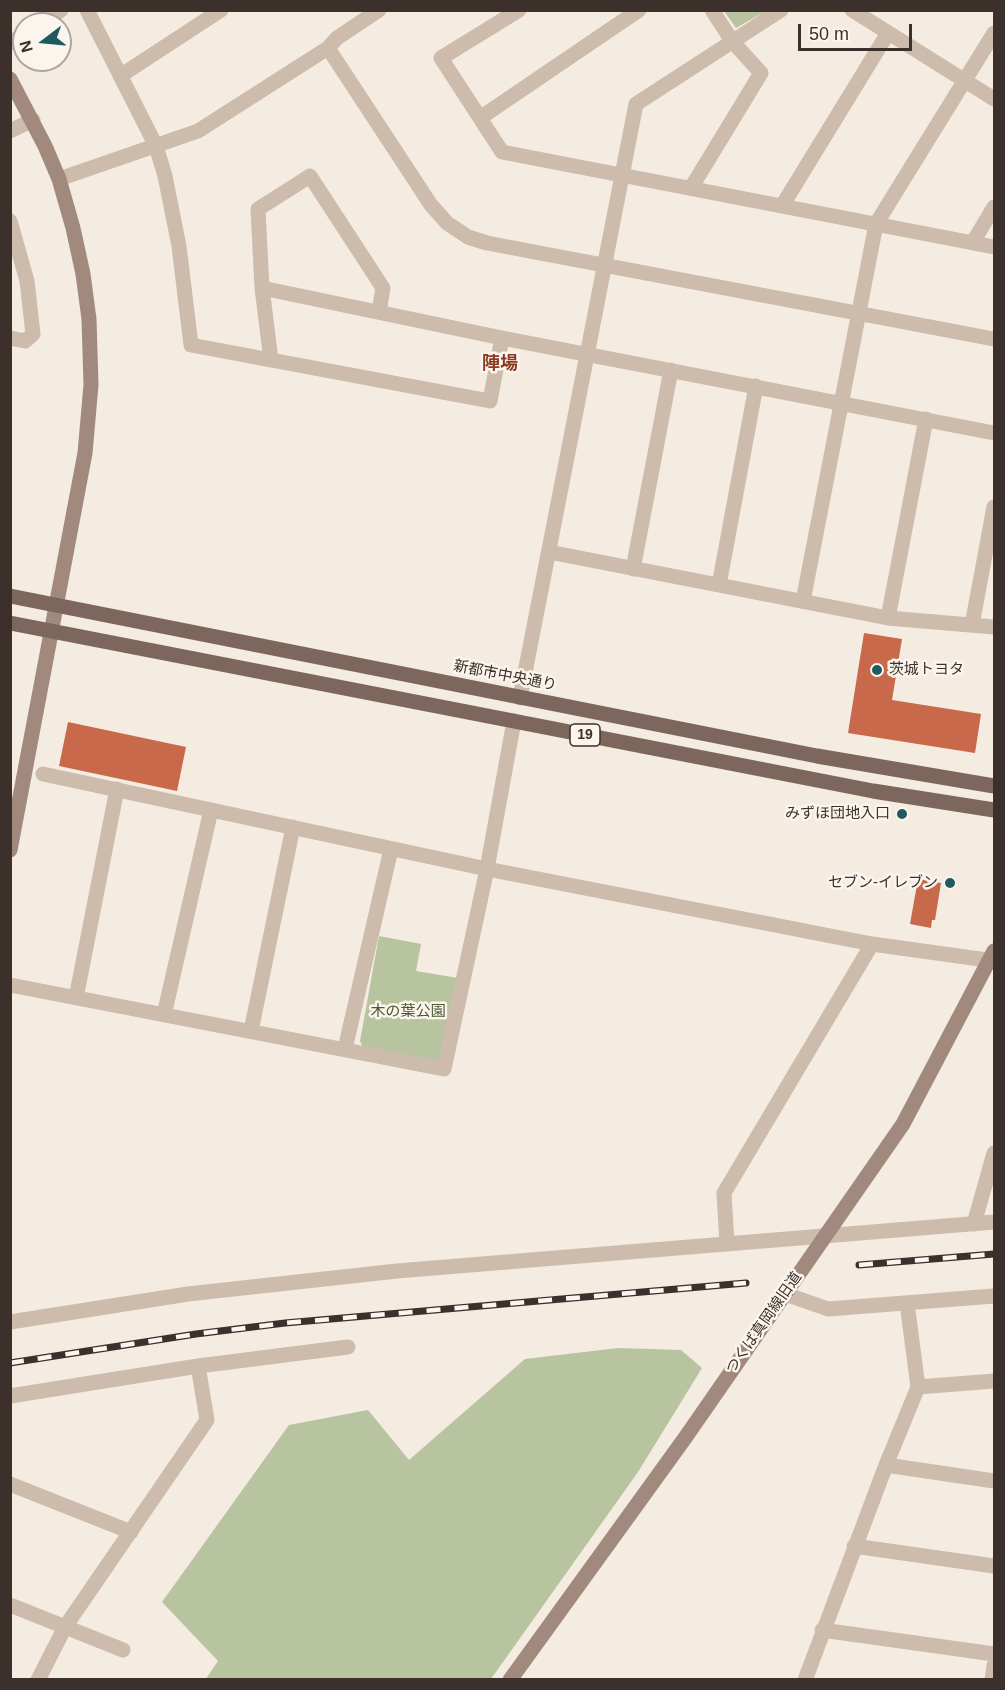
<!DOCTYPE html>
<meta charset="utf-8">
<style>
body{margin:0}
#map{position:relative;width:1005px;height:1690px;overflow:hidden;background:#f4ebe1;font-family:Arial,sans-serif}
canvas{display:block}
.frame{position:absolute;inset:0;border:12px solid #3b302b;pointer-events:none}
.north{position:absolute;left:12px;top:12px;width:60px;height:60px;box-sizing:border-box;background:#fbf5ee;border:2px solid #aea6a0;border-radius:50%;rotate:254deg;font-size:16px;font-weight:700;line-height:24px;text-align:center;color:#3b302b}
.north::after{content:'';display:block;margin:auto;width:21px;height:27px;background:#1f5a5e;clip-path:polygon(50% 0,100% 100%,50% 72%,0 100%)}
.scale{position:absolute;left:798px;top:24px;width:114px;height:27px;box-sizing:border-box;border:3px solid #3b302b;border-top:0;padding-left:8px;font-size:18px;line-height:21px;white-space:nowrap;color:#3b302b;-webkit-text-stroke:4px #fbf5ee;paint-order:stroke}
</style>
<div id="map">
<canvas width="1005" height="1690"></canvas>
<div class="frame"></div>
<div class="north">N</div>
<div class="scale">50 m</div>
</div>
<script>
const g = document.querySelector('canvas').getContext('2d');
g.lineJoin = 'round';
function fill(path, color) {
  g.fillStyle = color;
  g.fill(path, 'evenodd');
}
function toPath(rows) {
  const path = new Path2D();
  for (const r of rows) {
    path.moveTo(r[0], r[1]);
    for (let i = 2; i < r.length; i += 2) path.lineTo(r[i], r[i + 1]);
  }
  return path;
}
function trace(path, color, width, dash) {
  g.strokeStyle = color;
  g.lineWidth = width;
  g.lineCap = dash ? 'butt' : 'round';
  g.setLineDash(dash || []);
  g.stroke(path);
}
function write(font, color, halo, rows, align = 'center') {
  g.font = font + ' Arial,"Noto Sans JP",sans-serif';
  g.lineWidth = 5;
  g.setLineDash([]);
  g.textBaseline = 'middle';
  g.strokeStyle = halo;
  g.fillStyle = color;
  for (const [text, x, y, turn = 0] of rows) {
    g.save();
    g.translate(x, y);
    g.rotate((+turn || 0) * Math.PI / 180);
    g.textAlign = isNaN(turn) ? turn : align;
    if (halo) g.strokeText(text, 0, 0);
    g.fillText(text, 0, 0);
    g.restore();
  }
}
const green = toPath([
 [724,11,766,11,736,28],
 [379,936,421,944,416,971,458,978,442,1057,436,1062,363,1047,360,1041],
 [618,1348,681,1350,702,1368,638,1472,491,1679,206,1679,218,1661,162,1602,289,1425,368,1410,409,1460,525,1359]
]);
const building = toPath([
 [864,633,902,639,892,700,981,714,975,753,848,733],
 [68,722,186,747,177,791,59,766],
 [918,879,941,883,935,920,932,920,931,928,910,924]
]);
const street = toPath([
 [87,10,156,146,165,176,179,246,191,345,490,401,502,338],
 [519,10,441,58,502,152,994,247],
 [852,10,994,99],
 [40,24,61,10],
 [10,43,24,34],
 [328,48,337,38,379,10],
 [120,76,221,10],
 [480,118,639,10],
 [10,131,33,120],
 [59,179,198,131,328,48,431,205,447,223,468,237,487,243,994,339],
 [691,188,761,73,732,41,712,10],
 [782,206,888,33],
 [10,221,27,281,33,334,25,341,10,338],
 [973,242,994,207],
 [262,288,502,338,994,433],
 [271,360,262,288,258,209,310,176,383,288,379,312],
 [549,552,888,618,994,627],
 [633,569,671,370],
 [719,585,756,386],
 [803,601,876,224,994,33],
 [888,618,926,419],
 [972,625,994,507],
 [520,698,636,104,781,10],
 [43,774,487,869,514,721],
 [10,985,444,1069,487,869,872,944,994,961],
 [76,998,117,789],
 [164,1015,211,810],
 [251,1031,293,827],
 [345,1049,391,849],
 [974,1224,994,1153],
 [727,1243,724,1193,872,944],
 [785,1294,828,1309,994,1296],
 [10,1322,188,1294,397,1271,994,1222],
 [918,1387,994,1381],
 [10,1396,198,1366,348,1347],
 [886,1465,994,1481],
 [10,1484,131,1532],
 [854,1546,994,1566],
 [10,1605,123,1650],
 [822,1630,994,1654],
 [38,1680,65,1627,207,1420,198,1366],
 [805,1680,886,1465,918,1387,907,1303],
 [992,1680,994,1665]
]);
const secondary = toPath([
 [10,79,45,146,59,179,73,228,83,274,89,319,91,385,85,453,10,850],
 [510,1680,685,1438,903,1124,994,951]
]);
const primary = toPath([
 [10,596,817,756,994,786],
 [10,623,873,791,994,810]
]);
const rail = toPath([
 [859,1265,994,1254],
 [10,1363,196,1334,285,1323,746,1283]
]);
const markers = [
 [877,670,6,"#1f5a5e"],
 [902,814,6,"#1f5a5e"],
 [950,883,6,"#1f5a5e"]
];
const shields = [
 [585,735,30]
];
const shieldNames = [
 ["19",585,735]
];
const poiNames = [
 ["茨城トヨタ",889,670,"left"],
 ["みずほ団地入口",890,814],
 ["セブン-イレブン",938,883]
];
const streetNames = [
 ["新都市中央通り",505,676,11],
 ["つくば真岡線旧道",764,1323,-55]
];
const parkNames = [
 ["木の葉公園",408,1012]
];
const quarterNames = [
 ["陣場",500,364]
];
fill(green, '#b8c4a0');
fill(building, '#c8694b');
trace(street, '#cdbbac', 15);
trace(secondary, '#a18a7d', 15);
trace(primary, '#7d675c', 15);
trace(rail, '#3b302b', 7);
trace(rail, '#fbf5ee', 4.5, [14]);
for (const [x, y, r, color] of markers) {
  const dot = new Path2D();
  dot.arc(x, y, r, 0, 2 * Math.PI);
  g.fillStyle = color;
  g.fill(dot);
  trace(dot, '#fbf5ee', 2);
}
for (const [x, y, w] of shields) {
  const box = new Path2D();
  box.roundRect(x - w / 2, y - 11, w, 22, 4.5);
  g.fillStyle = '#fbf5ee';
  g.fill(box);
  trace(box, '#3b302b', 1.5);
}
write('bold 14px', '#3b302b', null, shieldNames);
write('15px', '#3b302b', '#fbf5ee', poiNames, 'right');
write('15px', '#3b302b', '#fbf5ee', streetNames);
write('15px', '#4a5a2e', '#fbf5ee', parkNames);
write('bold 18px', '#8c3b22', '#fbf5ee', quarterNames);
</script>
